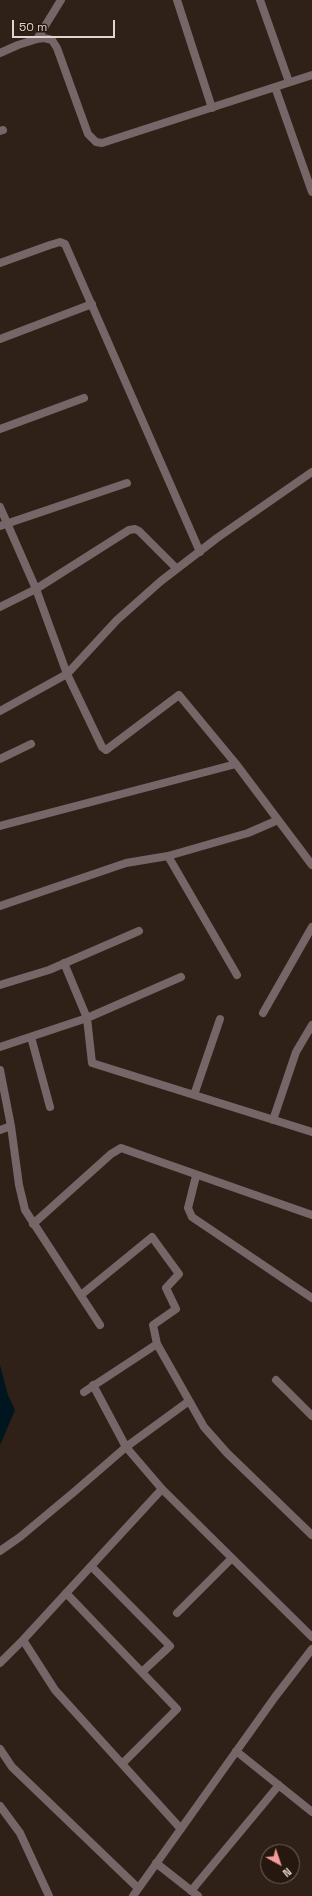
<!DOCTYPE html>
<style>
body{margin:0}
#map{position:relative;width:312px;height:1896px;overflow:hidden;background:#302118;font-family:"Space Grotesk",sans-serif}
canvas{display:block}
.north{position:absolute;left:260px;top:1844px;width:40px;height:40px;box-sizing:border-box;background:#26180f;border:1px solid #70635b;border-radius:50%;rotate:140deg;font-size:11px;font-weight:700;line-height:16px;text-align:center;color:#dfd4ce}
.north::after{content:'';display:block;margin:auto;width:14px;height:18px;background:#f59b9c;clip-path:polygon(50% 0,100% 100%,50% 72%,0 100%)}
.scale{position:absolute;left:12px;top:20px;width:103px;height:18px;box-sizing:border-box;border:2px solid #dfd4ce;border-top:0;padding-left:5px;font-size:12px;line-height:14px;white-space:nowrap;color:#dfd4ce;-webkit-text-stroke:3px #26180f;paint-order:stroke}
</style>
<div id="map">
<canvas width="312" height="1896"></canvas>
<div class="north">N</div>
<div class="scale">50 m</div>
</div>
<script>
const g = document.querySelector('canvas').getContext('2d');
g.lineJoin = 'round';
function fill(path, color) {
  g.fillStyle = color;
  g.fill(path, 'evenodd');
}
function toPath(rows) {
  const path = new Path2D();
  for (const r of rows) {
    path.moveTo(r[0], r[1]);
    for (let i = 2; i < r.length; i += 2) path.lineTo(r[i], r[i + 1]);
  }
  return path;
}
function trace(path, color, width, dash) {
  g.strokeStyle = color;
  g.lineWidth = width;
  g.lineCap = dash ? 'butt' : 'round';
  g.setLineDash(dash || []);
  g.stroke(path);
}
const water = toPath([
 [0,1365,8,1395,15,1410,0,1445]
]);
const minor = toPath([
 [177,0,212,108],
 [260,0,289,82],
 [37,39,61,0],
 [0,53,18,45,37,39,44,38,52,40,57,48,88,134,96,142,102,143,312,75],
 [275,87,312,192],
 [0,131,3,130],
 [0,263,50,245,60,242,65,244,200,552],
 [0,339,92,304],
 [0,429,84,398],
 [0,507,36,589,67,674,102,747,106,750,179,695,236,764,312,865],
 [0,526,127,483],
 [0,607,36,589,129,530,135,529,139,531,177,569],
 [0,711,67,674,117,620,161,581,217,538,312,472],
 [0,759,31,744],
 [0,826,236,764],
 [168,856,237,975],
 [0,906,126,863,168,856,248,833,278,820],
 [64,963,87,1018,92,1063,312,1132],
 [0,985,49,970,139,931],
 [263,1013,312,927],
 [31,1037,50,1107],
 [0,1047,87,1018,181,977],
 [0,1070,11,1126,19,1185,25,1210,100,1325],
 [194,1095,220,1019],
 [273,1120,296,1052,312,1025],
 [0,1130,11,1126],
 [196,1176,188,1208,192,1217,312,1298],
 [33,1224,111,1154,121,1148,312,1215],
 [81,1295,152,1237,179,1274,166,1288,176,1309,153,1325,157,1344,204,1427,227,1453,312,1535],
 [276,1380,312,1416],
 [93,1385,126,1447,162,1489],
 [84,1392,157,1344],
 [0,1551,20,1537,74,1492,126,1447,189,1401],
 [91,1566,170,1646,142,1672],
 [66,1593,177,1709,122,1764],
 [177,1613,232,1558],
 [23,1640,55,1690,181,1829],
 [0,1663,23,1640,162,1489,312,1637],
 [0,1749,12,1767,138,1888],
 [236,1751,312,1812],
 [0,1806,20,1833,49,1896],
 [156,1863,198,1896],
 [191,1891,279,1785],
 [133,1896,275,1697,312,1649]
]);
fill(water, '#00161f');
trace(minor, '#766668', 8);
</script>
